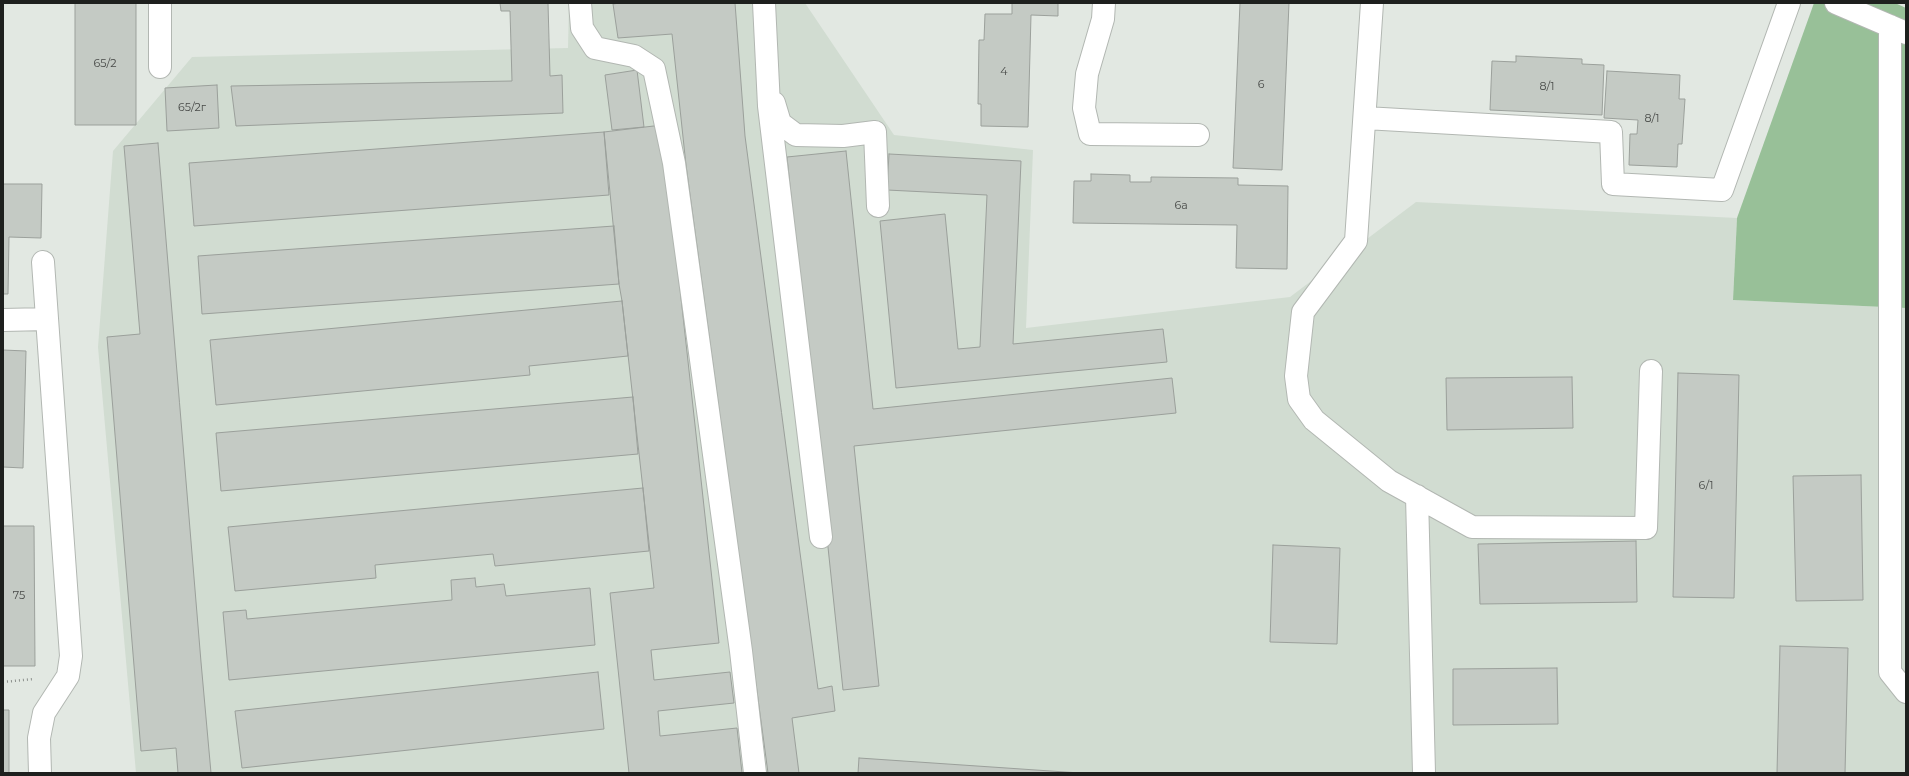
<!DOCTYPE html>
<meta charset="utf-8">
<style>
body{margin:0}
#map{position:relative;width:1909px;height:776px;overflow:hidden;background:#e2e8e2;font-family:Montserrat,sans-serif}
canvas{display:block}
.frame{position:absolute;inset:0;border:4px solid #1e201e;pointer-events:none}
</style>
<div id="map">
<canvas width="1909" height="776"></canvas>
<div class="frame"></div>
</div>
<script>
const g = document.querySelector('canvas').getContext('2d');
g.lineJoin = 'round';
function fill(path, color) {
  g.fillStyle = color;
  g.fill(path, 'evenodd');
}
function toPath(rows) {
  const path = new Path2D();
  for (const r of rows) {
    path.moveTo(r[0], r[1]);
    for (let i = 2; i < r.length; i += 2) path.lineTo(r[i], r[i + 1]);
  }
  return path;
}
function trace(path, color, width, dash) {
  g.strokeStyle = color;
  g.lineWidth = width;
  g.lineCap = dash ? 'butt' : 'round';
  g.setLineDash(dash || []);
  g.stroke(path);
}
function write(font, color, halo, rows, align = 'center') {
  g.font = font + ' Montserrat,sans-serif';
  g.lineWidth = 3;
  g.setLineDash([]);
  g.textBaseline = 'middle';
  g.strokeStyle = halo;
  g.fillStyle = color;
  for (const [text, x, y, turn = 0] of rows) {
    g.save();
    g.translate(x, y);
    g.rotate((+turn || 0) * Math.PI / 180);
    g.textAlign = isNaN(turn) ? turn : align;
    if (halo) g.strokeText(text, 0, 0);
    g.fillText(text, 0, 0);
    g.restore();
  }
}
const built = toPath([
 [569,3,805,3,894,135,1033,150,1026,328,1290,297,1416,202,1737,218,1733,300,1906,308,1906,773,136,773,98,347,113,151,192,57,568,48]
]);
const green = toPath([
 [1814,3,1895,3,1906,8,1906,308,1733,300,1737,218]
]);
const building = toPath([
 [75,3,136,3,136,125,75,125,75,3],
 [500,3,548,3,550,76,562,75,563,113,236,126,231,86,512,81,510,11,501,11,500,3],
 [620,3,735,3,745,136,818,689,832,686,835,711,792,718,799,773,768,773,686,165,672,34,618,38,613,4,620,3],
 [1012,3,1058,3,1058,16,1031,15,1028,127,981,126,981,104,978,104,979,40,984,40,985,14,1012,14,1012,3],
 [1240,3,1289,3,1282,170,1233,168,1240,3],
 [1516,56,1582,59,1582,64,1604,65,1602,115,1490,110,1492,61,1516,62,1516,56],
 [637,70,644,127,612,130,605,75,637,70],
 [1607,71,1680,75,1679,99,1685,99,1682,144,1678,144,1677,167,1629,165,1630,134,1637,134,1638,120,1604,118,1607,71],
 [217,85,219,128,167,131,165,88,217,85],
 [662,125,719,643,651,650,654,680,730,672,734,703,658,711,660,736,737,728,742,773,629,773,610,593,654,588,622,301,619,284,604,132,662,125],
 [604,132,609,195,194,226,189,163,604,132],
 [158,143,201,662,211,773,178,773,176,748,141,751,107,337,140,334,124,146,158,143],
 [846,151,873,409,1172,378,1176,413,854,446,879,686,843,690,787,157,846,151],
 [889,154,1021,161,1013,344,1163,329,1167,362,896,388,880,221,945,214,958,349,980,347,987,195,887,190,889,154],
 [1091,174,1130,175,1130,182,1151,182,1151,177,1238,178,1238,185,1288,186,1287,269,1236,268,1237,225,1073,223,1074,181,1091,181,1091,174],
 [3,184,42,184,41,238,9,237,8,294,3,294,3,184],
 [614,226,619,284,202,314,198,256,614,226],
 [622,301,628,356,529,366,530,375,216,405,210,340,622,301],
 [3,350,26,351,23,468,3,467,3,350],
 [1678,373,1739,375,1734,598,1673,597,1678,373],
 [1572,377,1573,428,1447,430,1446,378,1572,377],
 [633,397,638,454,221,491,216,433,633,397],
 [1861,475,1863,600,1796,601,1793,476,1861,475],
 [643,488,649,551,495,566,493,554,375,565,376,578,235,591,228,527,643,488],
 [3,526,34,526,35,666,3,666,3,526],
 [1636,541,1637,602,1480,604,1478,544,1636,541],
 [1273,545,1340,548,1337,644,1270,642,1273,545],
 [475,578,476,587,504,584,506,596,590,588,595,645,229,680,223,612,246,610,247,619,452,600,451,580,475,578],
 [1780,646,1848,648,1845,773,1777,773,1780,646],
 [1557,668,1558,724,1453,725,1453,669,1557,668],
 [598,672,604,729,242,768,235,711,598,672],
 [3,710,9,710,9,773,3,773,3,710],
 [859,758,1080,773,858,773,859,758]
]);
const path = toPath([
 [3,682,34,679]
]);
const minor = toPath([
 [580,3,582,28,595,48,634,56,654,69,674,163,741,651,755,773],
 [764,3,769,106,821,537],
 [1104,3,1103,19,1087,74,1084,108,1090,134,1198,135],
 [1372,3,1356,241,1303,312,1296,376,1299,399,1314,420,1389,481,1472,527,1646,528,1651,371],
 [1836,3,1906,33],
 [1890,26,1890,672,1906,692],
 [160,67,160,3],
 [774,103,780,123,796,135,843,136,875,132,878,206],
 [1365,118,1611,132,1613,184,1722,190,1789,3],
 [3,320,47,319],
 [1417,496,1424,773],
 [40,773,39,738,44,713,68,676,71,656,43,262]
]);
const numberNames = [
 ["65/2",105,64],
 ["4",1004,72],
 ["6",1261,85],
 ["8/1",1547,87],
 ["65/2г",192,108],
 ["8/1",1652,119],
 ["6а",1181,206],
 ["6/1",1706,486],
 ["75",19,596]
];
fill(built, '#d1dcd1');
fill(green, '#98c098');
fill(building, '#c4cac4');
trace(building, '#9ba09b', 1);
trace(minor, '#b2b7b2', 24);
trace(path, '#8c908c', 2.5, [1, 3]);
trace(minor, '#fff', 22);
write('11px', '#484a48', null, numberNames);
</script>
